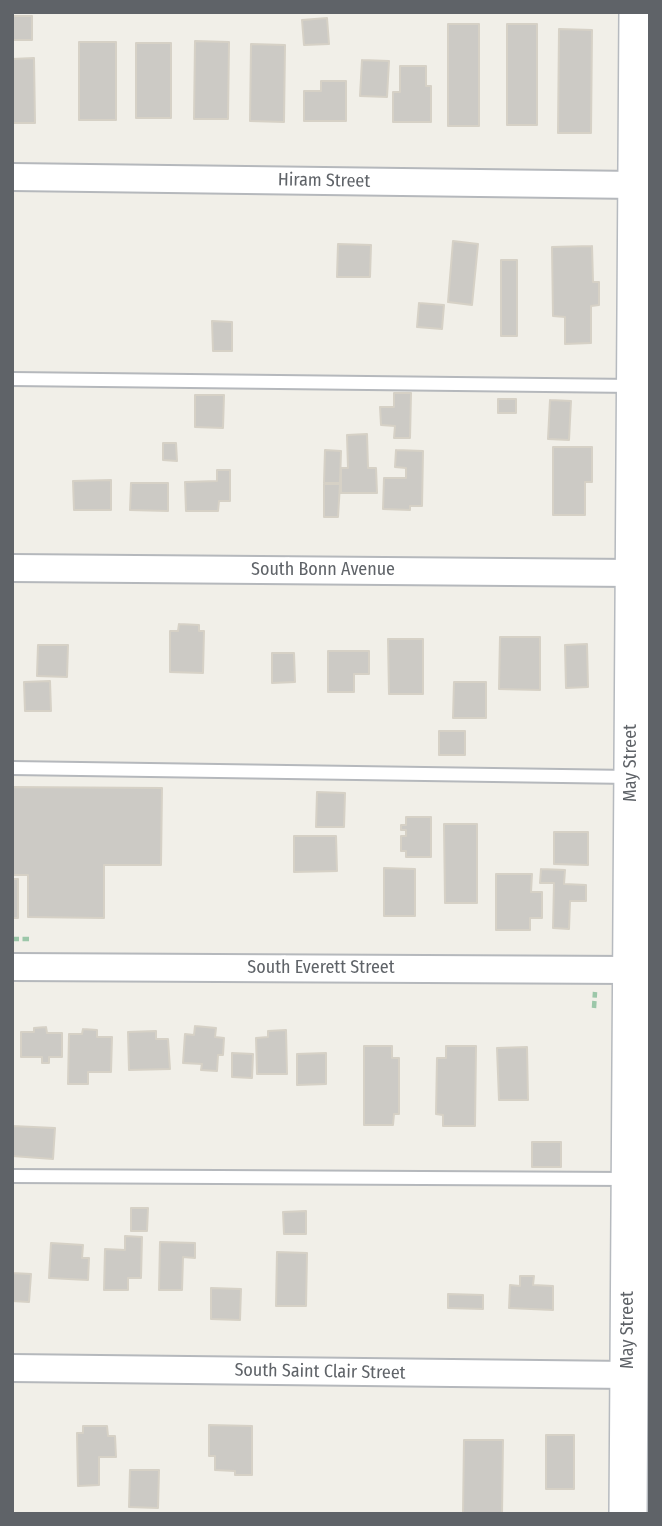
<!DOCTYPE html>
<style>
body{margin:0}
#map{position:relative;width:662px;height:1526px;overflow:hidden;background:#f1efe8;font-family:"Fira Sans Condensed",sans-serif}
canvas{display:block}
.frame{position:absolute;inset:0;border:14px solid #5f6368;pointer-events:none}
</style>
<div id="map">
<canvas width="662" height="1526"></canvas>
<div class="frame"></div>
</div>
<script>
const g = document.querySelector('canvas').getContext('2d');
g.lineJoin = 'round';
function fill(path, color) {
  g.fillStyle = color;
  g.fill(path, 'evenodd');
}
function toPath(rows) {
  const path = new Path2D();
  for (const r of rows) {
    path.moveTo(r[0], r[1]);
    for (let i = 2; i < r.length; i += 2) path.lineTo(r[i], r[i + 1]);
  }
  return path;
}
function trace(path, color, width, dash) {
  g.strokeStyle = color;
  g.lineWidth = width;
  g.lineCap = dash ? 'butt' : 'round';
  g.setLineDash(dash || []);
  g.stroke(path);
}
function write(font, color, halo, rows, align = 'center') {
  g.font = font + ' "Fira Sans Condensed",sans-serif';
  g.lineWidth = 7;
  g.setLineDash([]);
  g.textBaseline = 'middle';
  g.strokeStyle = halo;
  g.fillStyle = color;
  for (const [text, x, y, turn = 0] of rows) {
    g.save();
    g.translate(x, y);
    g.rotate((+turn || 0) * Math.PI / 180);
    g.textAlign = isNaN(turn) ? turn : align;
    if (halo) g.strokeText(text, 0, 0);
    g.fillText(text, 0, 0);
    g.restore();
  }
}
const building = toPath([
 [12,16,32,16,32,40,12,40,12,16],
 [327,18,329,44,304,45,302,20,327,18],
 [448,24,479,24,479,126,448,126,448,24],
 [507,24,537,24,537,125,507,125,507,24],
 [559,29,592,30,591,133,558,133,559,29],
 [195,41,229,42,228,119,194,119,195,41],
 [79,42,116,42,116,120,79,120,79,42],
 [136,43,171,43,171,118,136,118,136,43],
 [251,44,285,45,284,122,250,121,251,44],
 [34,58,35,123,12,123,12,59,34,58],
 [362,60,389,61,387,97,360,96,362,60],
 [400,66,426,66,426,86,431,86,431,122,393,122,393,92,400,92,400,66],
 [321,81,346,81,346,121,304,121,304,91,321,91,321,81],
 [453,241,478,244,472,305,448,302,453,241],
 [338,244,371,245,370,277,337,277,338,244],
 [592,246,593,282,599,282,599,305,591,306,591,343,565,344,565,317,553,316,552,247,592,246],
 [501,260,517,260,517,336,501,336,501,260],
 [419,303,444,305,442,329,417,327,419,303],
 [212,321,232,322,232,351,213,351,212,321],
 [394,393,411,393,410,438,394,438,395,426,381,425,380,407,394,407,394,393],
 [195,395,224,395,223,428,195,427,195,395],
 [498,399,516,399,516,413,498,413,498,399],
 [550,400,571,401,569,440,548,439,550,400],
 [367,434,368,468,376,468,377,493,341,493,341,468,348,468,347,435,367,434],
 [163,443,176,443,177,461,163,460,163,443],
 [553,447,592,447,592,482,585,482,585,515,553,515,553,447],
 [325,450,341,451,340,483,324,483,325,450],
 [396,450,423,451,422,506,410,506,410,510,383,509,384,478,406,478,406,468,395,467,396,450],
 [217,470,230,470,230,501,219,501,218,511,186,511,185,482,217,481,217,470],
 [111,480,111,510,74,510,73,481,111,480],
 [131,483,168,483,168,511,130,510,131,483],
 [324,484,340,484,338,517,324,517,324,484],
 [179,624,199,625,199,631,204,631,203,673,170,672,170,631,178,631,179,624],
 [500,637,540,637,540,690,499,689,500,637],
 [388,639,423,639,423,694,389,694,388,639],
 [587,644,588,687,566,688,565,645,587,644],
 [38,645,68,645,67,677,37,676,38,645],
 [328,651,369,651,369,674,354,674,354,692,328,692,328,651],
 [272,653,294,653,295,682,272,683,272,653],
 [50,681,51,711,25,711,24,682,50,681],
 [454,682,486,682,486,718,453,718,454,682],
 [439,731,465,731,465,755,439,755,439,731],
 [12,787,162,788,161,865,104,865,104,918,28,917,28,875,12,875,12,787],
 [317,792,345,793,344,827,316,827,317,792],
 [406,817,431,817,431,857,406,857,406,851,401,851,401,836,406,836,406,830,401,830,401,825,406,825,406,817],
 [444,824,477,824,477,903,445,903,444,824],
 [554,832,588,832,588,865,554,864,554,832],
 [294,836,336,836,337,871,294,872,294,836],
 [384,868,415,869,415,916,384,916,384,868],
 [541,869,565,870,564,884,586,885,586,901,570,901,569,929,553,928,554,883,540,883,541,869],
 [496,874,532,874,531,892,542,892,542,918,530,918,530,930,496,930,496,874],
 [12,879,18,879,18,918,12,918,12,879],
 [195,1026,216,1028,215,1037,224,1038,223,1055,218,1055,217,1071,201,1070,202,1064,183,1063,185,1034,194,1035,195,1026],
 [46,1027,47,1033,62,1033,62,1057,49,1057,49,1063,42,1063,42,1057,21,1057,21,1032,34,1032,34,1028,46,1027],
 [83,1029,97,1030,97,1037,112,1037,111,1072,88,1072,88,1084,68,1084,69,1034,82,1034,83,1029],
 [286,1030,287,1074,257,1074,256,1038,268,1037,268,1031,286,1030],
 [156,1031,156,1039,168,1039,170,1069,129,1070,128,1032,156,1031],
 [364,1046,392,1046,392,1058,399,1058,399,1114,394,1114,393,1125,364,1125,364,1046],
 [446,1046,476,1046,475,1126,443,1126,443,1115,436,1114,437,1058,446,1058,446,1046],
 [527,1047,528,1100,499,1100,497,1048,527,1047],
 [232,1053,253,1054,252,1078,232,1077,232,1053],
 [326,1053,326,1084,297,1085,297,1054,326,1053],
 [12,1126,55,1128,53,1159,12,1156,12,1126],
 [532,1142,561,1142,561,1167,532,1167,532,1142],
 [131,1208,148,1208,147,1231,131,1231,131,1208],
 [306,1211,306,1234,284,1234,283,1212,306,1211],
 [125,1236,142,1237,141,1278,128,1278,128,1290,104,1290,105,1249,125,1250,125,1236],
 [160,1242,195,1243,195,1258,183,1257,182,1290,159,1290,160,1242],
 [51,1243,83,1245,82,1258,89,1258,88,1280,49,1278,51,1243],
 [277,1252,307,1253,306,1306,276,1306,277,1252],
 [12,1262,12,1273,31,1274,29,1302,12,1301,12,1262],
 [520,1276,534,1276,533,1285,553,1286,553,1310,509,1308,510,1285,520,1286,520,1276],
 [211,1288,241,1289,240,1320,211,1319,211,1288],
 [448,1294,483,1295,483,1309,448,1308,448,1294],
 [209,1425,252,1426,252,1475,235,1475,235,1471,215,1470,215,1456,209,1456,209,1425],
 [83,1426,107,1426,108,1436,115,1436,116,1457,99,1457,99,1485,78,1486,77,1433,83,1433,83,1426],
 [546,1435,574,1435,574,1489,546,1489,546,1435],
 [464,1440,503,1440,502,1514,463,1514,464,1440],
 [130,1470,159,1470,158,1508,129,1507,130,1470]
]);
const path = toPath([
 [12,939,29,939],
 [594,1008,595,992]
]);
const lane = toPath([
 [12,379,634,386],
 [12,768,631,777],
 [12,1176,628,1179]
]);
const street = toPath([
 [12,177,636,185],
 [12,568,633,573],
 [12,967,630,970],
 [12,1368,628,1375]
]);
const secondary = toPath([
 [628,1514,638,12]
]);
const streetNames = [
 ["Hiram Street",324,181,1],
 ["South Bonn Avenue",323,570],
 ["May Street",631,763,-90],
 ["South Everett Street",321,968],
 ["May Street",628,1330,-90],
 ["South Saint Clair Street",320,1372,1]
];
fill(building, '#cccac5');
trace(building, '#d6d1c6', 2);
trace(lane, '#b5b8bc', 16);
trace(street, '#b5b8bc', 30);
trace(secondary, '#b6babf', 40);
trace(path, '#9cc7a9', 4.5, [7, 3.5]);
trace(lane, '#fff', 12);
trace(street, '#fff', 26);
trace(secondary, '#fff', 37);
write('18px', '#5f6368', '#fff', streetNames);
</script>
